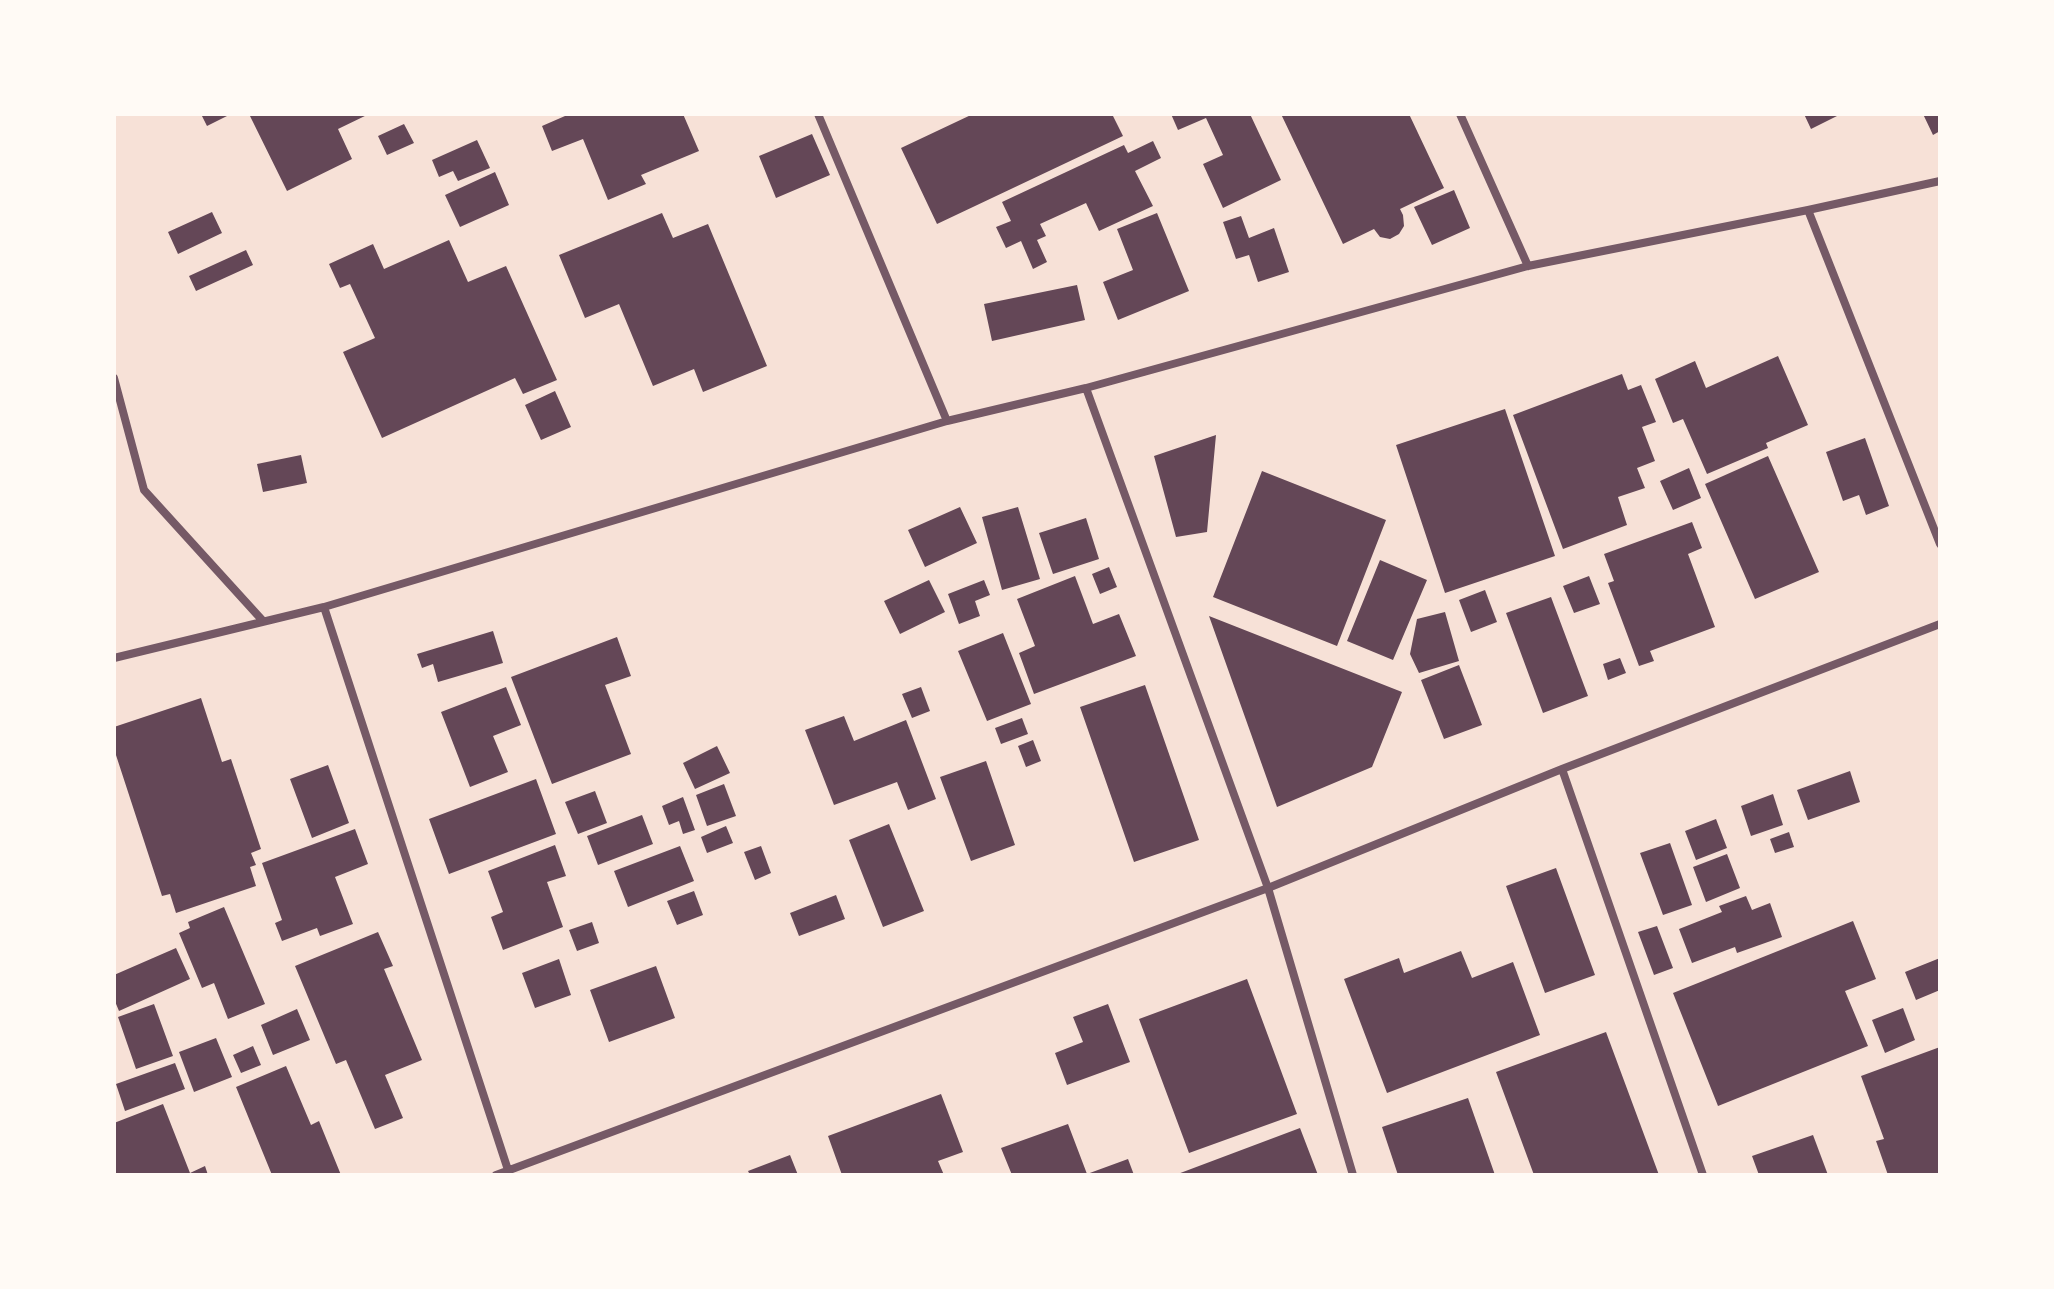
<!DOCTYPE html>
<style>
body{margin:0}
#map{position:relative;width:2054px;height:1289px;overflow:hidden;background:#f7e1d7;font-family:Karla,sans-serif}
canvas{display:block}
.frame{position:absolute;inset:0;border:116px solid #fffaf5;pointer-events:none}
</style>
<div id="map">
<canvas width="2054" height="1289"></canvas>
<div class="frame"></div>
</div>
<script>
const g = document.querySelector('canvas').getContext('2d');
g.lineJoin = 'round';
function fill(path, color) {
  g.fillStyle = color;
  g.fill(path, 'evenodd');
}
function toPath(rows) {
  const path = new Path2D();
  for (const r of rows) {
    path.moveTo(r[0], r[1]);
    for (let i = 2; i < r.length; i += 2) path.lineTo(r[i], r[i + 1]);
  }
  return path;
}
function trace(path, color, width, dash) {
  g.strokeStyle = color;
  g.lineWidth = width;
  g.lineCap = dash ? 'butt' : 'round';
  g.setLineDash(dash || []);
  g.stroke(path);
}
const building = toPath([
 [201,114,231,114,207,126],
 [249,114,369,114,338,129,352,159,287,191],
 [565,114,683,114,699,151,641,175,646,184,608,200,583,139,552,151,542,126,565,116],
 [973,114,1112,114,1123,136,937,224,901,148],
 [1171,114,1250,114,1281,180,1223,208,1203,164,1223,155,1206,118,1178,130],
 [1281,114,1409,114,1444,188,1400,209,1403,215,1404,226,1399,234,1390,239,1380,237,1374,229,1343,244],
 [1804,114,1841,114,1811,129],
 [1923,114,1940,114,1940,131,1933,135],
 [404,124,414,143,387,155,378,136],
 [812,134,830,175,776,198,759,156],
 [477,140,490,168,458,181,453,171,439,177,432,160],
 [1153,141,1161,158,1135,171,1153,206,1099,231,1086,203,1040,224,1046,236,1037,240,1047,262,1033,269,1021,241,1006,248,996,227,1011,221,1002,202,1124,145,1128,153],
 [495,172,509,205,460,227,445,195],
 [1454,190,1470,228,1432,245,1414,207],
 [212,212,222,233,178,254,168,232],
 [662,213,673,238,708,224,767,366,703,392,694,369,653,386,619,304,585,318,559,255],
 [1157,213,1189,291,1118,320,1103,282,1133,270,1117,229],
 [1241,216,1249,238,1274,228,1289,272,1258,282,1249,255,1236,259,1223,222],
 [449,240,468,282,506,266,557,380,523,394,515,378,382,438,343,352,375,338,350,284,340,288,329,264,373,244,384,269],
 [246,250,253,265,196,291,189,276],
 [1077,285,1085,320,992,341,984,304],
 [1778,356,1808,425,1766,443,1768,448,1707,474,1683,419,1673,423,1655,379,1695,361,1706,388],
 [1622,374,1628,390,1641,385,1656,422,1642,427,1655,461,1637,468,1645,488,1618,497,1627,525,1563,549,1513,415],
 [555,391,571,427,541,440,525,405],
 [1505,409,1555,556,1445,593,1396,445],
 [1216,435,1207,532,1176,537,1154,456],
 [1865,438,1889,506,1866,515,1859,495,1843,501,1826,452],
 [301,455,307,483,263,492,257,464],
 [1768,456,1819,572,1755,599,1705,484],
 [1689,468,1701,498,1673,510,1660,481],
 [1262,471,1386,520,1337,646,1213,597],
 [960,507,977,543,925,567,908,530],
 [1018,507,1040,579,1002,590,982,517],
 [1086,518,1099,559,1053,574,1039,533],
 [1692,522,1702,548,1688,554,1715,627,1650,651,1654,661,1639,666,1608,583,1614,581,1604,554],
 [1380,560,1427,580,1393,660,1347,641],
 [1109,567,1117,587,1100,594,1092,574],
 [1075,576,1093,624,1119,614,1136,656,1034,694,1019,653,1035,646,1017,599],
 [1589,576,1600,604,1574,613,1563,586],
 [929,580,945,612,900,634,884,601],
 [984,580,990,595,975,601,980,616,959,624,948,594],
 [1485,590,1497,622,1471,632,1459,600],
 [1551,597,1588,696,1543,713,1506,613],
 [1445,612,1459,661,1419,673,1410,654,1417,619],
 [1209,616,1402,692,1372,767,1277,807],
 [493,631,503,663,438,682,433,664,422,668,417,654],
 [1003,633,1031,704,987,721,958,651],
 [617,637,631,676,605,685,631,754,552,784,511,677],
 [1620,658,1626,673,1608,680,1603,664],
 [1459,665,1482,725,1444,739,1421,680],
 [1145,685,1199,840,1134,862,1080,707],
 [506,687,521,725,493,736,508,772,470,787,441,712],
 [921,687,930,711,912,718,902,694],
 [201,698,222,762,231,759,261,849,251,853,256,865,250,867,256,886,176,913,170,894,162,896,114,749,114,727],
 [844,716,854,741,906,720,936,799,908,810,897,782,834,805,805,730],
 [1022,718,1028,734,1001,744,995,728],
 [1033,740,1041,761,1026,767,1018,746],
 [717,746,730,773,695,789,683,763],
 [986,761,1015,845,971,861,940,777],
 [328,765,349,823,312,838,290,779],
 [1850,771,1860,802,1808,820,1797,790],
 [536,779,556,834,449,874,429,819],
 [724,784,736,816,707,826,696,795],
 [595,791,607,823,578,834,565,802],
 [1773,794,1783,825,1751,836,1741,806],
 [683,797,695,830,683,834,679,821,669,825,662,806],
 [642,815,653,844,598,865,587,836],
 [1716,819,1727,848,1696,860,1685,831],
 [889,824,924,911,883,927,849,840],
 [726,826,733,843,707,853,701,837],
 [355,829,368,864,335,877,353,924,320,936,317,928,282,941,275,923,282,920,262,863],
 [1789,832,1794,847,1775,853,1770,839],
 [1670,843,1692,905,1663,915,1640,853],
 [555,845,566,876,547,882,563,927,503,950,491,917,503,912,488,871],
 [680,846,694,881,628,907,614,871],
 [761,846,771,873,755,880,744,852],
 [1727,854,1740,888,1706,902,1693,867],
 [1556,868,1595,975,1545,993,1506,886],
 [694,891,703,915,677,925,667,901],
 [836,895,845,919,799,936,790,913],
 [1746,896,1752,910,1770,903,1782,937,1737,953,1735,947,1692,963,1679,929,1722,912,1719,906],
 [224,907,265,1004,228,1019,214,983,202,988,179,933,190,928,188,922],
 [1853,921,1876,979,1845,991,1868,1046,1718,1106,1673,993],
 [592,922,599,943,577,951,569,930],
 [1657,926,1673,968,1654,975,1638,932],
 [378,932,393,966,384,969,422,1060,385,1075,403,1118,375,1129,346,1060,336,1064,295,966],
 [176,948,190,979,119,1011,114,999,114,975],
 [1461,951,1472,978,1513,962,1540,1035,1387,1093,1344,979,1399,958,1404,973],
 [1940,958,1940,990,1916,1000,1905,972],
 [559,959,571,995,535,1008,522,973],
 [656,966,675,1018,609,1042,590,990],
 [1247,979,1297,1114,1189,1153,1139,1019],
 [154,1004,173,1056,136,1069,118,1017],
 [1108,1004,1130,1062,1067,1085,1055,1053,1083,1042,1073,1017],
 [1903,1008,1915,1040,1885,1053,1872,1020],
 [297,1009,310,1040,273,1055,261,1025],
 [1606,1032,1659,1175,1534,1175,1496,1072],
 [216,1038,232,1077,194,1092,179,1052],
 [253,1046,261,1065,241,1073,233,1055],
 [1940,1047,1940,1175,1888,1175,1876,1141,1884,1139,1861,1076],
 [175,1063,185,1089,125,1111,116,1084],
 [286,1066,311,1125,319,1121,341,1175,272,1175,236,1087],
 [941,1094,963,1152,938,1161,944,1175,842,1175,828,1136],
 [1468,1098,1495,1175,1398,1175,1382,1127],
 [163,1104,190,1173,205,1166,208,1175,114,1175,114,1123],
 [1068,1124,1087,1174,1128,1159,1134,1175,1012,1175,1001,1148],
 [1300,1128,1318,1175,1175,1175],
 [1813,1135,1828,1175,1759,1175,1752,1156],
 [790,1155,798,1175,750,1175,748,1171]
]);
const minor = toPath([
 [818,114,947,421],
 [1460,114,1528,266],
 [1808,210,1940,544],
 [114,378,144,490,263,621],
 [1086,388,1268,888,1353,1175],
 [324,607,509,1173],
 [114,658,324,607,947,421,1086,388,1528,266,1808,210,1940,181],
 [1562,769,1703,1175],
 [496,1175,1268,888,1562,769,1940,624]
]);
fill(building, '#644757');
trace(minor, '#755966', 8);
</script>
